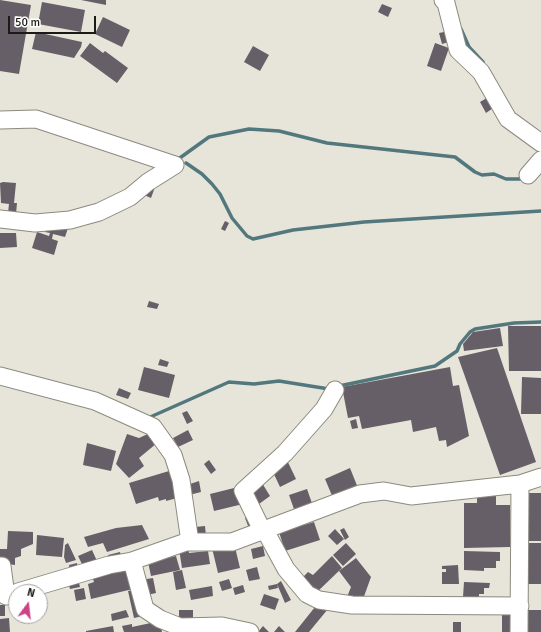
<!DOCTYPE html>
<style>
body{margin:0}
#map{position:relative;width:541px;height:632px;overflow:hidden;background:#e7e5d9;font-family:Signika,sans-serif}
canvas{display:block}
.north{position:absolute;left:8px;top:584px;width:40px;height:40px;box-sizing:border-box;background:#fff;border:1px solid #a4a3a2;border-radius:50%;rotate:15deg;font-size:11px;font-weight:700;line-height:16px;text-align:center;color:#1b1a16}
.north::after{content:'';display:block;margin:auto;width:14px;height:18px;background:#ca4588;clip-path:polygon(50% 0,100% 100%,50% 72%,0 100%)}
.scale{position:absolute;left:8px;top:16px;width:88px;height:18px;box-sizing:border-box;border:2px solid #1b1a16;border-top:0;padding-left:5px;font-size:12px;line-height:14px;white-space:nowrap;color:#1b1a16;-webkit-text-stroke:3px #fff;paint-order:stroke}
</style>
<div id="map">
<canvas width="541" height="632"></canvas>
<div class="north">N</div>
<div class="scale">50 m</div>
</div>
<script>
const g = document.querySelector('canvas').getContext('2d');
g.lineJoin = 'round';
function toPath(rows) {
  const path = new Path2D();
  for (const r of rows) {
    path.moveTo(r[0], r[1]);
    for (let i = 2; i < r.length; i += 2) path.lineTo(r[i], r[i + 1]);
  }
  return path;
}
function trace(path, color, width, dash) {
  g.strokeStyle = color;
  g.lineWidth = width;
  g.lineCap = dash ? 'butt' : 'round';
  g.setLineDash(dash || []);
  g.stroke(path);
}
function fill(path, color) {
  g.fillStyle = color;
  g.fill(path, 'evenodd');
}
const stream = toPath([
 [461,29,469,47,483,62],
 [177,160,209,137,249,129,279,131,327,143,455,157,475,172,482,175,494,174,506,179,524,179],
 [186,163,202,174,212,184,220,194,232,218,247,236,253,239,293,230,364,222,541,211],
 [339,386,435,366,457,351,460,344,470,332,475,329,514,323,541,322],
 [148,418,229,382,254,384,279,381,329,389]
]);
const building = toPath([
 [0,0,31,5,19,74,0,71],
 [81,0,106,0,106,5],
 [42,2,85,10,81,32,38,24],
 [382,4,392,8,388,17,378,12],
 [103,17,130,30,122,47,95,34],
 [449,31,452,41,442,44,439,33],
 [36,32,82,42,81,47,74,58,32,49],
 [90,43,103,53,105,51,128,68,117,83,80,56],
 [435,43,449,48,441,71,427,66],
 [253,46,269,55,260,71,244,62],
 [490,96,496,106,486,113,480,102],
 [3,182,16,183,14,203,17,203,16,214,8,213,9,204,1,203,0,183],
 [155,187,151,198,144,195],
 [225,221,229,223,225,231,221,229],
 [47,226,68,228,65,237,53,234,52,239,58,241,54,255,32,248,37,232,49,236,50,233,45,232],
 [0,233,16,233,17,247,0,248],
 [149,301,159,304,157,309,147,307],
 [508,326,541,326,541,371,509,371],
 [500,328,503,346,464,351,463,344,473,332],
 [497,348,536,462,500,475,458,357],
 [160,359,169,362,167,367,158,365],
 [144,367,175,375,169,398,138,390],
 [450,367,453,386,459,385,469,436,447,447,446,440,439,441,436,427,413,432,411,420,362,429,359,416,348,418,342,387],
 [522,377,541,378,541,414,521,414],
 [119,388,131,393,128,399,116,395],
 [187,411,193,421,187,424,182,413],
 [356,419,358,428,352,429,350,421],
 [188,430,193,440,178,447,173,438],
 [150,433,157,443,139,458,144,466,129,478,116,464,127,434,139,438],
 [87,443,116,451,111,471,83,465],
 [285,456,296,479,280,487,273,472],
 [209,460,216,470,211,474,204,464],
 [350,468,358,488,333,498,325,479],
 [169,471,177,498,166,501,166,499,159,501,158,497,136,504,129,483],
 [199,481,201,492,189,495,187,485],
 [262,483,270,496,259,504,250,491],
 [238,487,243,504,214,511,210,494],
 [307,489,313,506,295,512,289,495],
 [526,493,541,493,541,541,526,541],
 [477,495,496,495,496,505,510,505,510,547,464,548,464,503,477,503],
 [252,515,250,531,245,518],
 [314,522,320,540,285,551,279,532],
 [142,525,149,539,107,552,103,543,88,547,84,537,116,528],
 [205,526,206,536,195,537,195,527],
 [344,528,349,537,345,540,340,530],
 [335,529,344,539,337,545,328,536],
 [8,531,33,532,33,544,21,549,21,556,15,558,15,565,0,563,0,549,7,549],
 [37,535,64,538,62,557,36,555],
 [68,543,76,560,66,563,64,557,65,545],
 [234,543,240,568,218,573,212,548],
 [346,543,356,554,343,566,333,555],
 [528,543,541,543,541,584,528,584],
 [263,546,265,556,253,559,251,549],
 [188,548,189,553,208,551,210,564,182,568,179,549],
 [92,550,97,561,83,566,78,556],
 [464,551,500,552,500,561,496,561,496,568,484,568,484,571,464,570],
 [120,552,122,560,110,563,108,555],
 [176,556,180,570,151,576,148,562],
 [332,556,342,568,316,593,302,578,308,572,313,575],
 [356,558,371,577,362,602,347,597,351,587,339,571],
 [77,563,78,571,70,572,69,565],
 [131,564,137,588,91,599,88,584,94,582,91,573],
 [458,565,459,584,442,584,442,572,446,572,446,569,442,569,442,566],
 [257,567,260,579,249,581,246,570],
 [182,570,186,588,176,590,173,572],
 [153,578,156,593,143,596,141,580],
 [78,579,80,587,70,589,68,582],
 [229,579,232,588,222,591,219,582],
 [281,581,291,600,285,603,277,584],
 [464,582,490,583,489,588,484,588,484,594,479,594,479,598,463,597],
 [277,584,278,588,269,590,268,586],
 [243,585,245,592,235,595,233,588],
 [212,586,213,596,191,600,189,590],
 [84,588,86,599,76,601,74,590],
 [137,589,143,616,134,618,128,591],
 [264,594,279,599,275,610,260,605],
 [319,602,328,609,309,632,295,632],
 [0,605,5,605,5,616,0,616],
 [126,610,129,617,112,621,111,614],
 [179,610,193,610,193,621,179,621],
 [526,610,541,610,541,632,525,632],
 [502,612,511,612,511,632,502,632],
 [9,618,10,632,0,632,0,619],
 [160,621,162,632,124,632,122,626,132,624,132,627],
 [453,622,461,622,461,632,453,632],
 [113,626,114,632,86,632,86,631],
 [263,626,269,632,258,632],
 [279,626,285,632,274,632]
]);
const minor = toPath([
 [443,0,446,3,458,50,481,72,508,119,541,143],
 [0,120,36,119,175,165],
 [528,175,541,160],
 [0,219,35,223,70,220,99,212,130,197,148,182,175,165],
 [0,376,95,401,153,427,173,455,181,480,190,542],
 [335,390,324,409,285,453,243,491,262,530,268,536,286,569,307,594,319,600,352,605,520,606],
 [132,561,145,609,160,619,180,627,222,626,250,632],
 [0,566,2,566,6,596,16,593],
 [18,592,109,565,132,561,186,542,232,542,360,494,384,491,411,496,520,484],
 [519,632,520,484,541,477]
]);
trace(stream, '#52787e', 3.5);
fill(building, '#675f67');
trace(minor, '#8c8a7f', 19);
trace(minor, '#fff', 17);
</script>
